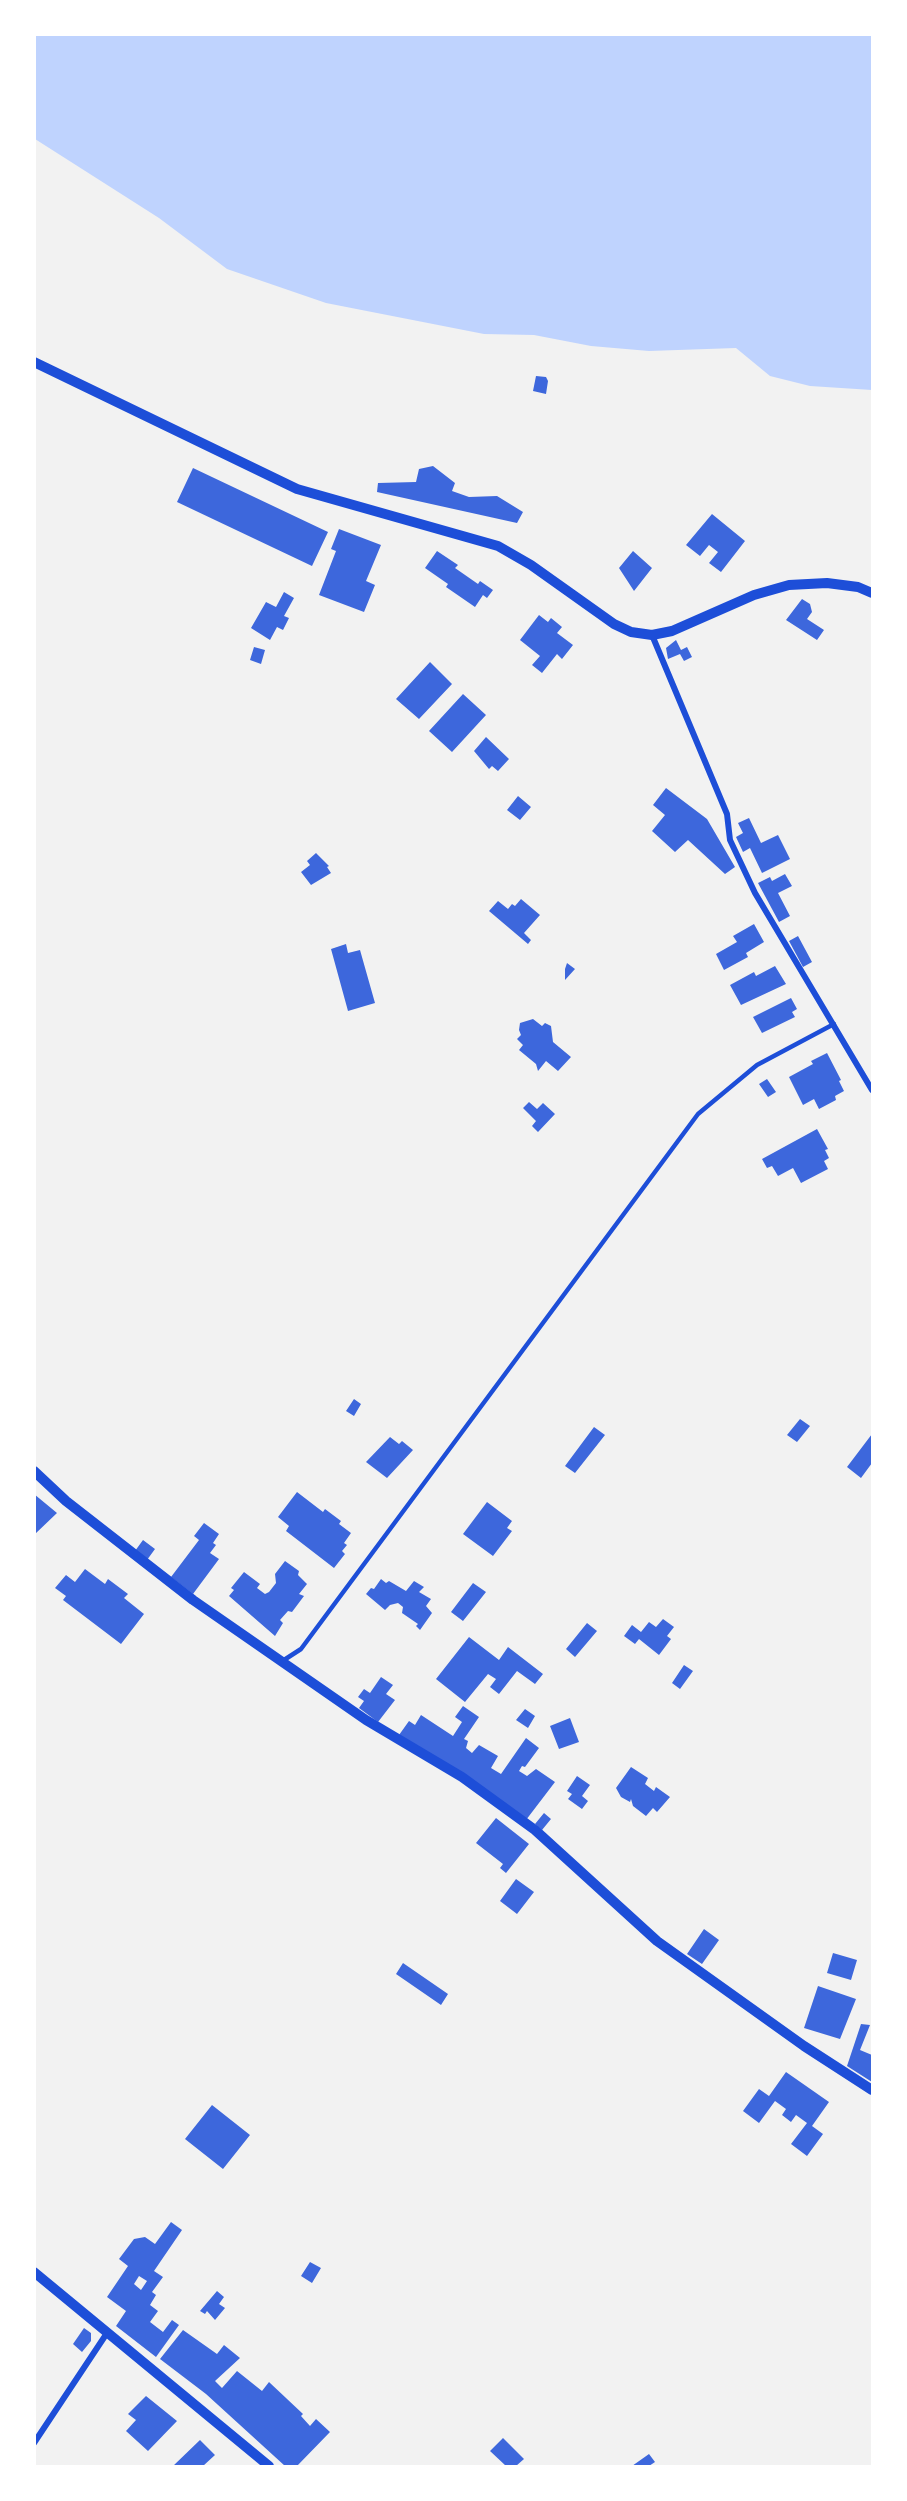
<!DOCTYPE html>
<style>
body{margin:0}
#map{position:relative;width:907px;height:2501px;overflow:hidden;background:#f2f2f2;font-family:Figtree,sans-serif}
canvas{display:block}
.frame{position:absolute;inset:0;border:36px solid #fff;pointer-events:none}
</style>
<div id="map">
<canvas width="907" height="2501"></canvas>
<div class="frame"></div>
</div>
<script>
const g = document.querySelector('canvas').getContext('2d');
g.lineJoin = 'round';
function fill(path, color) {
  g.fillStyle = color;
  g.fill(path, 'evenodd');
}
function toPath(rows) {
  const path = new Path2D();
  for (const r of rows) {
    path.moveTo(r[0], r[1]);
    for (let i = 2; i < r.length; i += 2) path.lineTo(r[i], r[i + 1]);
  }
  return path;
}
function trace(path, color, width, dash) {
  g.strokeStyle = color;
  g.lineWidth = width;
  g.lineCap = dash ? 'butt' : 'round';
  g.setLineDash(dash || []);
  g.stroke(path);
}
const water = toPath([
 [34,35,872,35,872,390,810,386,770,376,736,348,649,351,591,346,534,335,484,334,326,303,227,269,159,218,35,139]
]);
const building = toPath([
 [536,376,546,377,548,381,546,394,533,391],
 [433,466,455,483,452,491,469,497,497,496,523,512,517,523,377,492,378,483,416,482,419,469],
 [193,468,328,532,312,566,177,502],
 [712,514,745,541,721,572,709,563,718,552,709,545,700,556,686,545],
 [339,529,381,545,366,581,375,585,364,612,319,595,336,551,331,549],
 [437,551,458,565,455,568,478,584,480,581,493,590,487,598,483,595,475,607,446,587,448,584,425,568],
 [633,551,652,568,634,591,619,568],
 [284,592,294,598,284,616,289,618,283,630,277,627,270,640,251,628,266,602,276,607],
 [802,599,810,604,812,612,807,619,824,630,817,640,786,620],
 [539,615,548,622,551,618,562,627,557,633,573,645,562,659,557,654,542,673,532,665,540,656,520,640],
 [676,640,681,650,687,647,692,657,684,661,680,654,668,659,666,648],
 [254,647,265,650,261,664,250,660],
 [430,662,452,684,419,719,396,699],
 [463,694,486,715,452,752,429,731],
 [486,737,509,759,498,771,492,766,489,769,474,751],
 [666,788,707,819,735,867,725,874,688,840,675,852,652,831,665,815,653,805],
 [518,796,531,807,520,820,507,810],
 [749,818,761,843,778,835,790,859,762,873,750,848,743,852,736,837,743,833,738,823],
 [316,853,329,866,327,867,331,873,311,885,301,872,310,865,307,861],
 [785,874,792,886,778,893,790,916,779,922,758,883,770,877,772,881],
 [521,899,540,915,524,933,531,940,528,944,489,911,498,901,508,909,512,904,515,906],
 [754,924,764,942,746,953,748,957,724,970,716,954,737,942,733,936],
 [798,936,812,962,803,967,789,941],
 [346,944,348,953,360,950,375,1003,348,1011,331,949],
 [567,963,575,969,565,980,565,969],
 [775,966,786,984,741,1005,730,985,754,972,756,976],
 [791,998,797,1009,792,1012,795,1017,762,1033,753,1017],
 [533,1019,542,1026,545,1023,551,1026,553,1042,571,1057,558,1071,546,1061,538,1071,536,1064,519,1050,523,1045,517,1039,521,1035,519,1030,520,1023],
 [827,1053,841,1080,839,1081,844,1091,835,1096,836,1100,819,1109,814,1099,803,1105,789,1077,813,1064,811,1061],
 [767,1079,776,1092,768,1097,759,1084],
 [529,1102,537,1109,543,1103,555,1114,538,1132,532,1126,536,1121,523,1108],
 [817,1129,828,1149,825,1150,829,1158,824,1161,828,1169,801,1183,793,1168,778,1176,772,1166,767,1168,762,1159],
 [354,1399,361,1404,354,1416,346,1411],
 [800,1419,810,1426,797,1442,787,1435],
 [594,1427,605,1435,575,1473,565,1466],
 [872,1434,872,1463,861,1478,847,1467],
 [390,1437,399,1444,402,1441,413,1450,387,1478,366,1462],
 [297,1492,323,1512,325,1509,341,1521,339,1524,351,1533,344,1543,347,1545,342,1551,345,1554,334,1568,286,1531,289,1526,278,1517],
 [34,1494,57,1513,34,1535],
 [487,1502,512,1521,507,1528,512,1531,493,1556,463,1534],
 [204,1523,219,1534,213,1543,216,1545,210,1553,219,1559,193,1594,171,1577,199,1540,194,1536],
 [143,1540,155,1549,147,1560,135,1551],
 [285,1561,299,1571,298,1575,307,1584,299,1594,304,1596,292,1612,288,1611,280,1620,283,1623,275,1636,229,1596,234,1590,231,1588,244,1572,260,1584,257,1588,265,1594,269,1592,276,1583,275,1574],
 [85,1569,105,1584,108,1579,128,1594,124,1598,144,1614,121,1644,63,1600,66,1596,55,1588,66,1575,75,1582],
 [381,1579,386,1583,389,1581,406,1591,414,1581,424,1587,419,1592,431,1599,426,1606,432,1613,420,1630,416,1626,418,1624,402,1613,403,1607,398,1603,390,1605,385,1610,366,1594,371,1588,374,1589],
 [473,1583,486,1592,463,1621,451,1612],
 [663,1619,674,1627,667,1636,671,1639,659,1655,639,1639,635,1644,624,1636,632,1625,641,1632,649,1622,656,1627],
 [587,1623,597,1631,575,1657,566,1649],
 [469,1637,499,1660,508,1647,543,1674,535,1684,517,1671,499,1694,490,1687,496,1679,488,1674,465,1702,436,1679],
 [684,1665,693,1671,680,1689,672,1683],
 [381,1677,393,1685,386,1694,395,1700,378,1722,359,1708,364,1701,358,1697,364,1689,370,1693],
 [463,1706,479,1717,464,1739,468,1741,466,1748,472,1753,479,1745,498,1756,491,1768,501,1774,526,1738,539,1748,525,1767,522,1766,519,1771,527,1776,536,1769,555,1782,526,1820,399,1735,409,1721,415,1725,421,1715,453,1736,462,1722,455,1717],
 [525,1709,535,1716,528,1728,516,1720],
 [570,1718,579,1742,559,1749,550,1726],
 [631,1767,648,1778,645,1784,654,1791,656,1787,670,1797,657,1812,653,1808,646,1816,633,1806,631,1799,630,1802,621,1797,616,1788],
 [577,1776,590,1785,582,1796,588,1801,582,1809,568,1799,572,1794,567,1791],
 [544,1813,551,1819,542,1830,535,1824],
 [496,1818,529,1844,506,1873,500,1868,503,1864,476,1843],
 [516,1879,534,1892,517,1914,500,1901],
 [704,1929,719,1940,702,1964,687,1954],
 [833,1953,857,1960,851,1980,827,1973],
 [403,1963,448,1994,441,2005,396,1974],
 [818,1986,856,1999,840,2039,804,2028],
 [861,2024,870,2025,860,2050,872,2055,872,2082,847,2066],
 [786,2072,829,2102,812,2126,823,2134,807,2156,791,2144,807,2123,796,2115,791,2122,782,2115,786,2109,775,2101,759,2123,743,2111,759,2089,769,2096],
 [212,2105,250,2135,223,2169,185,2139],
 [171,2222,182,2230,154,2271,163,2277,152,2292,156,2295,150,2305,158,2311,150,2322,163,2332,172,2320,179,2325,156,2357,116,2326,126,2311,107,2297,128,2266,119,2259,134,2239,145,2237,155,2244],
 [139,2276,147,2281,141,2290,134,2284],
 [310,2262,321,2268,312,2283,301,2276],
 [217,2291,224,2297,219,2304,225,2308,215,2320,207,2311,205,2314,200,2311],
 [84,2328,91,2333,91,2341,82,2352,73,2344],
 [183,2330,217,2354,224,2345,240,2358,215,2381,222,2388,237,2371,262,2391,269,2382,303,2414,301,2416,310,2426,316,2419,330,2432,297,2466,285,2466,206,2394,160,2359],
 [146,2396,177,2421,148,2451,126,2431,136,2420,128,2414],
 [503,2438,524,2459,516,2466,506,2466,490,2451],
 [200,2440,215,2455,203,2466,173,2466],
 [649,2454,655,2462,649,2466,632,2466]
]);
const service = toPath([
 [284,1660,301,1649,698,1114,757,1065,834,1024]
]);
const minor = toPath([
 [652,635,727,814,730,840,755,893,872,1090],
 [34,2443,107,2333]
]);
const tertiary = toPath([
 [34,362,297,489,498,546,531,565,614,624,631,632,652,635,672,631,754,595,789,585,827,583,858,587,872,593],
 [34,1471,66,1501,193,1600,366,1720,462,1777,535,1830,657,1941,804,2046,872,2090],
 [34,2272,269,2466]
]);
fill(water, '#bfd3fe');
fill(building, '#3d67dc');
trace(service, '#1d4ed8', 4.5);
trace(minor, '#1d4ed8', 6);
trace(tertiary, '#1d4ed8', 10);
</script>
